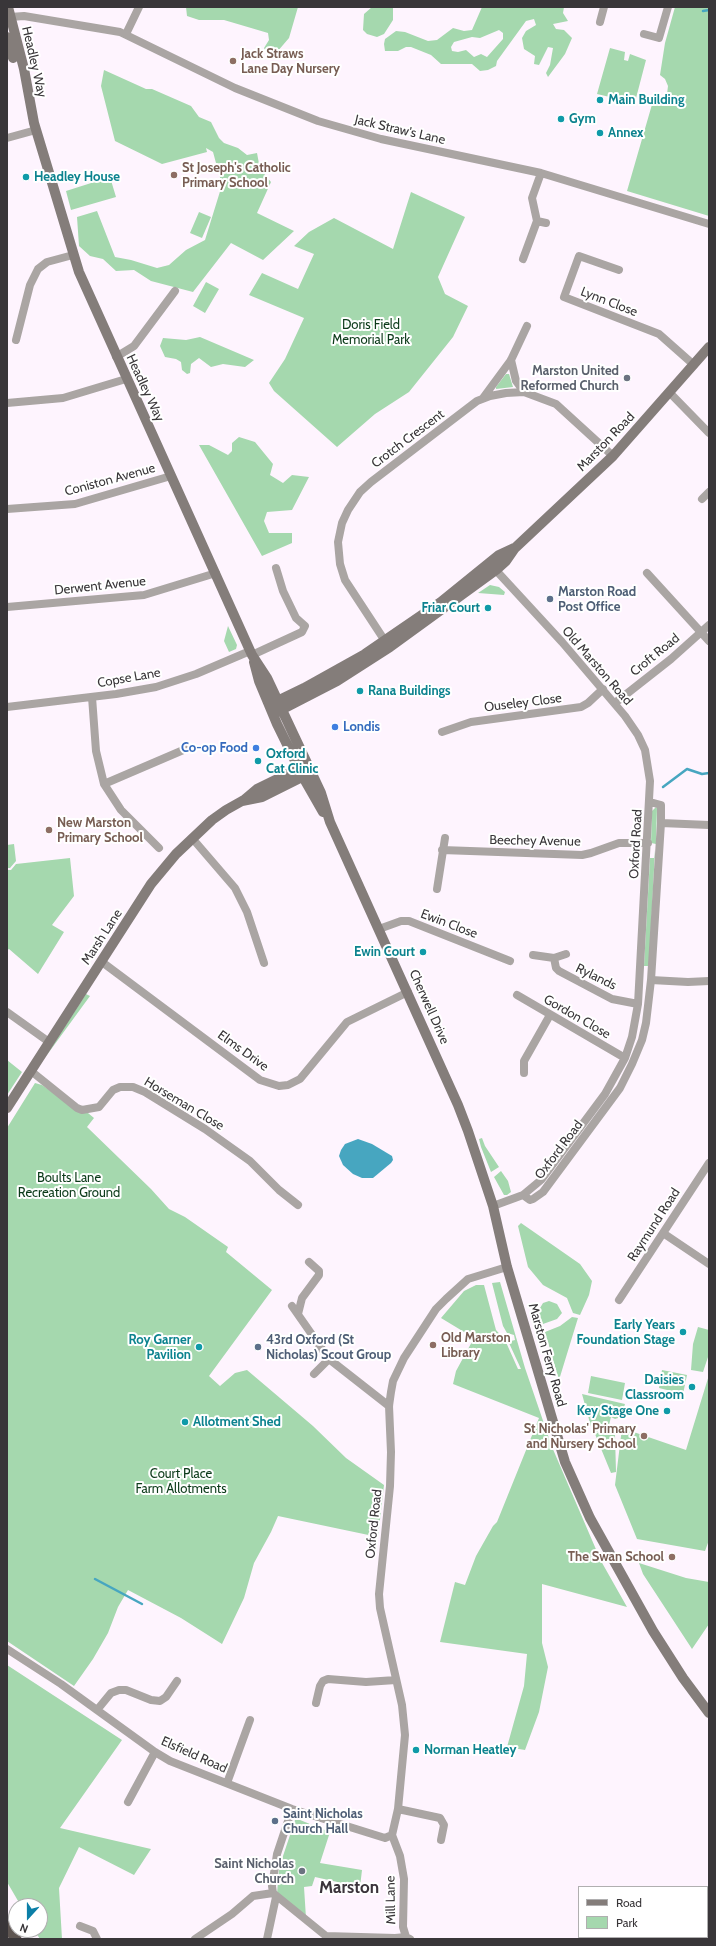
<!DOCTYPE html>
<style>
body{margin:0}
#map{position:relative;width:716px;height:1946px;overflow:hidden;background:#fef4fe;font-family:Cabin,sans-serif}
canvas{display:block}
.frame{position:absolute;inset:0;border:8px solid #393639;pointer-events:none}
.legend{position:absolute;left:578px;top:1886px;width:130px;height:52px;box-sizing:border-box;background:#fff;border:1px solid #b0afb0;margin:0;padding:5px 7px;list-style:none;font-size:12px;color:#393639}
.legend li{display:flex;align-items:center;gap:8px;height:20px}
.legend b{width:20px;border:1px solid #b0afb0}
.north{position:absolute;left:8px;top:1898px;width:40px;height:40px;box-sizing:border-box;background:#fff;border:1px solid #b0afb0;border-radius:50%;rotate:201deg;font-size:11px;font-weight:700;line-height:16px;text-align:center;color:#393639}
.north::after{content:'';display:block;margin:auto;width:14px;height:18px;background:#0c7fa7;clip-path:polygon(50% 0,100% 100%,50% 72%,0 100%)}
</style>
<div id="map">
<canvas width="716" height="1946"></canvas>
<div class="frame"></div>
<ul class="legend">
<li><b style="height:5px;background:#847d7a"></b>Road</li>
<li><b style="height:11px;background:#a5d8ae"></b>Park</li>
</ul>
<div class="north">N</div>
</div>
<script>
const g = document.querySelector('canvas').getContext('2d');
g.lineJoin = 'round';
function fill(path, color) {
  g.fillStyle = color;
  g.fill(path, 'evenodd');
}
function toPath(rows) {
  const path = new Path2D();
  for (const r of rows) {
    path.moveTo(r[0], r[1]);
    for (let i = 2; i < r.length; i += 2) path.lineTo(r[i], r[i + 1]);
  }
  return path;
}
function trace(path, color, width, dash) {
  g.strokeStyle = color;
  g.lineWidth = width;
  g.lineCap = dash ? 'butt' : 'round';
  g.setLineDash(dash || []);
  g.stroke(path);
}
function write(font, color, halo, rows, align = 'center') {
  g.font = font + ' Cabin,sans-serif';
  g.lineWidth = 4;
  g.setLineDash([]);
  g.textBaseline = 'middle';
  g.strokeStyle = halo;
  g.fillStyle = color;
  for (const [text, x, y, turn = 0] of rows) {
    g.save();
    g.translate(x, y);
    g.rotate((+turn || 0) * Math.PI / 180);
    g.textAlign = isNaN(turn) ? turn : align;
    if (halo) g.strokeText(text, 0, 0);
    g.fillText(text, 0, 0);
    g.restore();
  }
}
const green = toPath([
 [186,7,222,8,298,7,289,38,277,52,268,56,264,48,269,40,268,33,224,20,199,20,187,16],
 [372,7,393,7,393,20,384,34,377,37,367,34,363,30,364,14],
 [482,7,564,7,563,13,568,21,553,24,556,29,564,30,572,38,565,54,548,77,546,73,550,65,553,48,548,47,539,65,534,64,535,56,524,49,522,38,526,31,536,25,534,19,526,21,497,61,496,66,488,70,480,71,472,64,441,64,431,55,411,47,406,47,398,51,385,51,384,44,385,39,396,31,405,32,428,41,437,40,453,28,464,31,472,30],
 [499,30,503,33,503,39,487,57,481,54,474,57,466,50,458,52,452,51,451,47,454,42,472,37,480,38],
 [675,7,709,7,709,216,627,191,653,101,663,98,667,94,668,86,665,79,660,75,665,43],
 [610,48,625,52,624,60,628,61,630,54,646,60,635,102,632,103,617,98,619,94,615,93,614,98,597,94],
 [104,70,146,89,152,89,191,106,199,117,211,122,219,138,224,143,238,148,247,155,257,153,260,169,271,182,257,213,294,231,263,260,231,243,193,292,151,281,134,270,116,271,103,259,90,256,79,246,77,217,97,211,115,257,131,260,157,268,169,265,186,250,205,240,222,185,213,152,206,148,207,152,162,164,115,141,101,86],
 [110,177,116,197,71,210,66,191],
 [411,192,465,217,438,277,445,294,468,306,453,337,409,392,375,414,337,447,274,391,269,383,285,359,304,318,249,295,262,273,298,289,314,254,294,246,309,232,334,218,393,249],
 [199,212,211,217,202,238,190,233],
 [206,282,219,289,205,313,193,306],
 [200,337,254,360,245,367,223,364,211,367,199,358,191,364,190,373,187,374,182,370,181,362,176,359,165,357,160,346,163,338,186,340],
 [506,374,509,374,513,387,496,389,496,387],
 [239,437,255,442,273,464,270,475,283,483,292,475,309,477,292,510,267,512,264,521,269,533,292,533,292,543,262,556,199,445,209,445,228,455,232,451,232,443],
 [490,585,499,587,505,592,504,595,478,593],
 [228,626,237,645,236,649,229,652,224,641],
 [656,807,657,808,656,844,651,843,652,811],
 [14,844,16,861,10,868,7,868,7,845],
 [655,850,649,966,644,966,650,858,654,858],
 [70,858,74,896,52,925,64,932,38,974,9,949,7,950,7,870,11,870,16,864],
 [86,994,90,996,44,1059],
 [7,1060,22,1072,7,1095],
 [35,1083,42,1085,82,1113,88,1113,94,1118,87,1127,151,1189,169,1209,185,1217,228,1247,226,1252,272,1290,209,1376,220,1386,235,1373,247,1370,313,1426,346,1458,384,1485,378,1537,278,1516,271,1532,254,1563,244,1598,222,1644,181,1618,128,1590,118,1607,108,1633,93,1659,74,1686,7,1641,7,1128],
 [482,1138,485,1146,499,1167,491,1172,481,1147,479,1139],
 [501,1171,508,1181,511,1192,507,1195,504,1195,494,1177],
 [521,1223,580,1264,592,1281,589,1295,580,1315,573,1313,567,1298,543,1285,528,1267,518,1226],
 [500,1282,525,1368,552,1447,601,1561,627,1607,542,1584,542,1643,548,1667,539,1712,525,1750,507,1747,524,1686,527,1654,440,1642,455,1582,465,1585,476,1556,493,1526,497,1522,539,1418,453,1384,456,1371,474,1338,441,1318,464,1291,476,1285,484,1285,496,1330,505,1340,518,1369,521,1369,509,1343,511,1341,515,1340,514,1335,507,1333,503,1326,492,1283],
 [549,1301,557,1304,562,1313,557,1319,543,1324,539,1314,540,1308,543,1303],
 [572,1317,578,1318,559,1380,545,1332,560,1326],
 [698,1327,709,1330,709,1354,703,1372,691,1370,693,1344],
 [662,1370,687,1375,683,1394,659,1388],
 [709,1375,709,1540,705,1551,637,1539,615,1485,622,1428,686,1450],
 [591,1376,625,1383,622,1400,588,1393],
 [582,1394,625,1404,621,1417,615,1419,611,1417,609,1425,593,1434],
 [609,1427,615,1435,616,1472,611,1473,595,1434],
 [639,1563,686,1578,709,1582,709,1624,692,1649,643,1574],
 [7,1665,122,1740,60,1828,151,1849,134,1875,79,1847,59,1888,62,1939,40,1939,34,1930,40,1930,40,1906,21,1906,7,1882],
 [295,1820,300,1820,330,1832,320,1863,362,1870,360,1887,315,1877,312,1886,304,1887,306,1918,277,1894,279,1868]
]);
const water = toPath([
 [358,1139,372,1144,392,1156,393,1160,391,1163,373,1178,362,1178,353,1174,343,1165,339,1156,341,1150,345,1144]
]);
const stream = toPath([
 [703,11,709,10],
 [663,787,687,769,702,774,709,773],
 [95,1579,142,1604]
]);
const minor = toPath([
 [10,17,24,16,120,32,235,88,318,121,381,139,541,173,709,224],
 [600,22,604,7],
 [126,34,139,7],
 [644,34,659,38,668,7],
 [7,138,36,130],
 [537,221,546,223],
 [523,259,537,221,532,198,541,173],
 [619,270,579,256,564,297,659,334,694,365],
 [16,340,30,285,38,269,47,262,73,255],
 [116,357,134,346,175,291],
 [511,360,516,381,524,392],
 [670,393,709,433],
 [483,398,511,360,527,326],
 [7,403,63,398,126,379],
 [702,499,709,492],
 [7,509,75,504,171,476],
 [492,566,562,642,625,716,638,735,645,750,650,781,638,1004,632,1037,625,1058,605,1094,541,1180,523,1195,493,1206],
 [647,573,709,641],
 [7,607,144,595,216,573],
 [385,641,345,580,340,564,338,542,342,523,348,510,360,492,371,482,477,401,490,396,506,393,524,392,556,404,613,456],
 [252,655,302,632,305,626,296,618,283,591,276,568],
 [92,697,96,751,104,784,121,810,159,848],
 [615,703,671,659,709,625],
 [7,707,116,694,156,687,196,674,250,651],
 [442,732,471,722,581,707,588,703,603,689],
 [104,784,188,748],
 [661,823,709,825],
 [192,838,235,888,247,912,264,963],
 [442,850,582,855,591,853,619,843,648,843],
 [437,889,445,838],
 [379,929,401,921,409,921,510,961],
 [533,955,554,958,566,954],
 [554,958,556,968,559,971,612,999,638,1004],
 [102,962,260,1080,279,1086,288,1085,300,1079,347,1022,408,992],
 [651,980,688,982,709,981],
 [517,995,625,1058],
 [7,1012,49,1042],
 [31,1071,77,1108,82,1110,99,1107,113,1090,120,1087,133,1087,145,1092,205,1129,250,1161,279,1190,298,1205],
 [524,1073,524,1061,550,1015],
 [523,1195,530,1200,533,1199,543,1192,620,1088,632,1064,642,1040,646,1023,651,980,661,823,661,805,650,802],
 [663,1233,709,1264],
 [619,1300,709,1163],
 [292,1306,329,1359,389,1406],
 [298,1314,302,1298,319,1275,319,1271,309,1262],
 [314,1374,329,1359],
 [7,1649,61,1684,155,1752,170,1761,292,1809,385,1838,392,1835],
 [316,1703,320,1686,323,1681,328,1679,366,1682,396,1680],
 [97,1710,111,1693,119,1690,126,1690,151,1700,160,1701,166,1697,177,1681],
 [227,1783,250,1720],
 [128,1802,155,1752],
 [292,1809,277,1854,272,1886,273,1893,326,1936,395,1938,406,1937],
 [398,1809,440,1818,444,1825,441,1840],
 [392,1835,398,1809,405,1735,402,1705,380,1608,379,1594,390,1486,391,1452,389,1406,391,1392,393,1381,404,1358,436,1309,446,1299,468,1279,507,1267],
 [392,1835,400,1856,404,1879,403,1927,406,1937,410,1939],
 [80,1926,93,1931,97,1939],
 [195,1939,232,1914,253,1896,273,1893],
 [267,1939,276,1897]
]);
const secondary = toPath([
 [8,7,24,69,34,123,79,272,252,655,267,678,321,793,330,822,458,1105,468,1131,493,1206,507,1267,565,1462,590,1518,653,1631,683,1678,709,1713],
 [7,37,13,58],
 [254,662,259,681,277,724,303,777,323,812],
 [269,705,304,688,365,654,441,602,499,555,514,548],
 [273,714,337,681,390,647,496,570,506,561,515,548,613,456,709,347],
 [244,800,257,789,304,766],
 [7,1108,151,884,176,854,212,820,226,810,242,801,262,797,312,772]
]);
const trunk = toPath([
 [7,1926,16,1939]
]);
const markers = [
 [233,61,4,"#8d6e63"],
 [600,100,4,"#0f9aa8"],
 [561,119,4,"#0f9aa8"],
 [600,133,4,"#0f9aa8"],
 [174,175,4,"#8d6e63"],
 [26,177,4,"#0f9aa8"],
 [627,378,4,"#6b7280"],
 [550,599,4,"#5c6f8a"],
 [488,608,4,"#0f9aa8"],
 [360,691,4,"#0f9aa8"],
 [335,727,4,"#3f7fe0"],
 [256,748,4,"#3f7fe0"],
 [258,761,4,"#0f9aa8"],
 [49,830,4,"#8d6e63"],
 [423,952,4,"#0f9aa8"],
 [683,1332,4,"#0f9aa8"],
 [433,1345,4,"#8d6e63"],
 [199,1347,4,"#0f9aa8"],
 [258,1347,4,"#5c6f8a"],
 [692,1387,4,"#0f9aa8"],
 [667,1411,4,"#0f9aa8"],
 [185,1422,4,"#0f9aa8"],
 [644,1436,4,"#8d6e63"],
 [672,1557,4,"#8d6e63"],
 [416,1750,4,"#0f9aa8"],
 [275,1821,4,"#5c6f8a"],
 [302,1871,4,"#6b7280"]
];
const educationNames = [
 ["Jack Straws",241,54],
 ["Lane Day Nursery",241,69],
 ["St Joseph's Catholic",182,168],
 ["Primary School",182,183],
 ["New Marston",57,823],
 ["Primary School",57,838],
 ["Old Marston",441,1338],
 ["Library",441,1353],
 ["St Nicholas' Primary",636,1429,"right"],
 ["and Nursery School",636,1444,"right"],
 ["The Swan School",664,1557,"right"]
];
const streetNames = [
 ["Headley Way",34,62,77],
 ["Jack Straw's Lane",400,130,13],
 ["Lynn Close",609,302,21],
 ["Headley Way",145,388,65],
 ["Crotch Crescent",408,439,-37],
 ["Marston Road",606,442,-46],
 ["Coniston Avenue",110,480,-15],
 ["Derwent Avenue",100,586,-6],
 ["Croft Road",655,655,-39],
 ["Old Marston Road",597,666,49],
 ["Copse Lane",129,678,-10],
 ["Ouseley Close",523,703,-7],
 ["Beechey Avenue",535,841,1],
 ["Oxford Road",636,844,-87],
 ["Ewin Close",449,924,21],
 ["Marsh Lane",102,937,-57],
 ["Rylands",596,977,26],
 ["Cherwell Drive",429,1007,66],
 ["Gordon Close",577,1017,30],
 ["Elms Drive",243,1051,36],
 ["Horseman Close",184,1104,31],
 ["Oxford Road",559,1150,-53],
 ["Raymund Road",654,1225,-57],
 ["Marston Ferry Road",547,1355,74],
 ["Oxford Road",374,1524,-84],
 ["Elsfield Road",194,1755,24],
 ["Mill Lane",391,1900,-91]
];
const cultureNames = [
 ["Main Building",608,100],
 ["Gym",569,119],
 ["Annex",608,133],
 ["Headley House",34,177],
 ["Friar Court",480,608,"right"],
 ["Rana Buildings",368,691],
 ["Oxford",266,754],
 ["Cat Clinic",266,769],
 ["Ewin Court",415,952,"right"],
 ["Early Years",675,1325,"right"],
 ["Foundation Stage",675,1340,"right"],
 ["Roy Garner",191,1340,"right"],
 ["Pavilion",191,1355,"right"],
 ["Daisies",684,1380,"right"],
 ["Classroom",684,1395,"right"],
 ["Key Stage One",659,1411,"right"],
 ["Allotment Shed",193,1422],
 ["Norman Heatley",424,1750]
];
const parkNames = [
 ["Doris Field",371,325],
 ["Memorial Park",371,340],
 ["Boults Lane",69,1178],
 ["Recreation Ground",69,1193],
 ["Court Place",181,1474],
 ["Farm Allotments",181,1489]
];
const worshipNames = [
 ["Marston United",619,371],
 ["Reformed Church",619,386],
 ["Saint Nicholas",294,1864],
 ["Church",294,1879]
];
const serviceNames = [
 ["Marston Road",558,592],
 ["Post Office",558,607],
 ["43rd Oxford (St",266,1340],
 ["Nicholas) Scout Group",266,1355],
 ["Saint Nicholas",283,1814],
 ["Church Hall",283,1829]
];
const shopNames = [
 ["Londis",343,727],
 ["Co-op Food",248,748,"right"]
];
const districtNames = [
 ["Marston",349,1888]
];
fill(green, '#a5d8ae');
fill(water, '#47a6c0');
trace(stream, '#47a6c0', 2.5);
trace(minor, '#aaa5a3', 8);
trace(secondary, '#847d7a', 10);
trace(trunk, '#5e5551', 11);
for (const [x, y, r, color] of markers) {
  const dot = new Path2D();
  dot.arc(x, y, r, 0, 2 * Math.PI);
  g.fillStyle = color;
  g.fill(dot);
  trace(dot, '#fff', 1.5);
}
write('bold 13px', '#785e54', '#fff', educationNames, 'left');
write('13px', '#393639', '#fff', streetNames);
write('bold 13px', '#0d838f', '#fff', cultureNames, 'left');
write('13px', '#0c3b1a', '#fff', parkNames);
write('bold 13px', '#5b616d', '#fff', worshipNames, 'right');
write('bold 13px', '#4e5e75', '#fff', serviceNames, 'left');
write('bold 13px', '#366cbe', '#fff', shopNames, 'left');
write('bold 17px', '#3b343b', '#fff', districtNames);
</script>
